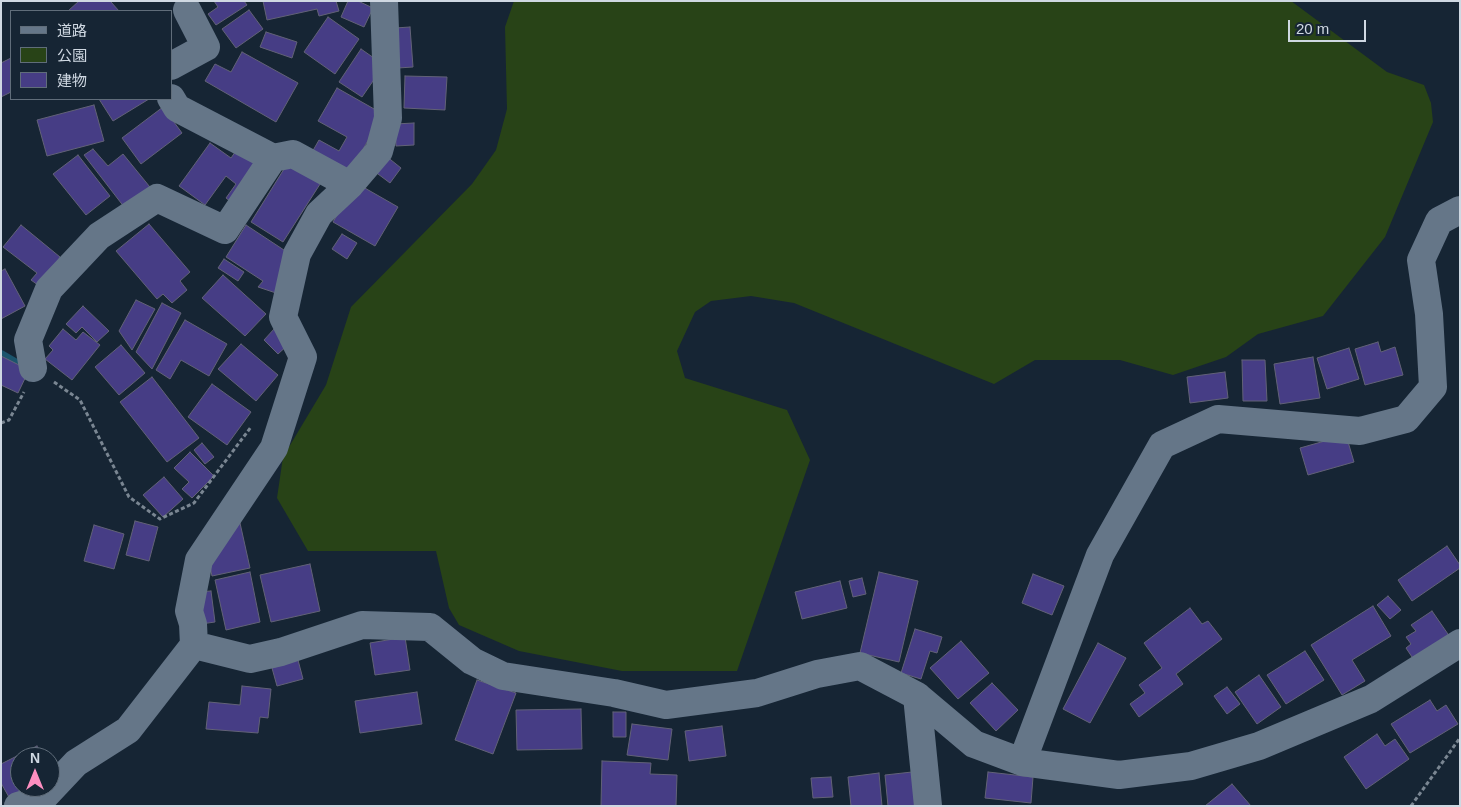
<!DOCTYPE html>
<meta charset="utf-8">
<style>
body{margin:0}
#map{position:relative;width:1461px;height:807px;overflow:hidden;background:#162534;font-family:Arial,"Noto Sans JP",sans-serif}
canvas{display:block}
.frame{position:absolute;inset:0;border:2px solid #cfd8e2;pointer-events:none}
.legend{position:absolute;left:10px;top:10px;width:162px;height:90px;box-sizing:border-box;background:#162534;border:1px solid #606d7a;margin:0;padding:6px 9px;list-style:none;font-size:15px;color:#cfd8e2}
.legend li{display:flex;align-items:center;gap:10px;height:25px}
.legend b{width:25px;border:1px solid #606d7a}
.north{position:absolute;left:10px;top:747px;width:50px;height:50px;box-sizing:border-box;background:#162534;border:1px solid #606d7a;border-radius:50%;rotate:0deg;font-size:14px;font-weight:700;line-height:20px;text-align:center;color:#cfd8e2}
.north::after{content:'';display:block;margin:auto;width:18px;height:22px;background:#fd8ec0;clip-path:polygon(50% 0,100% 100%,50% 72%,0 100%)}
.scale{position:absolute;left:1288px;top:20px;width:78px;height:22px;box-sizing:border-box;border:2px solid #cfd8e2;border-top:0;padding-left:6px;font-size:15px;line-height:18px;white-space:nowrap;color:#cfd8e2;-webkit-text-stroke:4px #162534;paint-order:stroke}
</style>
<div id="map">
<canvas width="1461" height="807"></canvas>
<div class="frame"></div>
<ul class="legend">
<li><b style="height:6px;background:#657688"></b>道路</li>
<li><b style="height:14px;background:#284317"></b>公園</li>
<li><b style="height:14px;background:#463d85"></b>建物</li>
</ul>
<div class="north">N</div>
<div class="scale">20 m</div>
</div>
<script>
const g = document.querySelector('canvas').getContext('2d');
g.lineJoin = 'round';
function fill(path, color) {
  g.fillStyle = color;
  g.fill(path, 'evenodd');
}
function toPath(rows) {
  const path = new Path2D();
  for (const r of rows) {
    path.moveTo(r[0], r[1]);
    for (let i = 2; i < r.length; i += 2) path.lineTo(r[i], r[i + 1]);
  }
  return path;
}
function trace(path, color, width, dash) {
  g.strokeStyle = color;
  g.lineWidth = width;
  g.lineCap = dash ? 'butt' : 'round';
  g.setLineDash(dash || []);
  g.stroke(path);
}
const green = toPath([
 [514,1,1291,1,1387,72,1424,85,1431,103,1433,122,1385,237,1323,316,1258,334,1226,357,1173,375,1120,360,1035,360,994,384,794,303,751,296,711,301,695,312,677,351,685,378,787,410,810,460,737,671,622,671,519,651,459,625,449,608,436,551,308,551,277,498,283,457,326,385,351,307,472,184,496,150,507,109,505,27]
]);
const stream = toPath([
 [1,354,20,365]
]);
const building = toPath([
 [79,1,112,1,111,2,119,11,68,11,79,1],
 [214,1,244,1,247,5,216,25,208,14,218,7,214,1],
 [263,1,336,1,339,11,319,16,317,9,267,20,263,1],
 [348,1,358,1,373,8,364,27,341,17,348,1],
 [249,10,263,29,236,48,222,29,249,10],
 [328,17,359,39,335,74,304,52,328,17],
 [410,27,413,67,398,68,395,28,410,27],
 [266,32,297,42,292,58,260,47,266,32],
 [361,49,384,65,362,97,339,82,361,49],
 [242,52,298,83,276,122,205,81,215,64,231,72,242,52],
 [11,58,11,92,1,97,1,63,11,58],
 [405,76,447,77,445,110,404,108,405,76],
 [337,88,383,114,349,174,311,154,319,140,339,151,347,137,318,121,337,88],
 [99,99,149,99,113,121,99,99],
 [94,105,104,141,47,156,37,120,94,105],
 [163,107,182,133,141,164,122,138,163,107],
 [414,123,414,145,396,146,395,124,414,123],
 [210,143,231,158,238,148,263,165,235,205,226,198,236,184,226,176,205,205,179,186,210,143],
 [93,149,108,166,123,154,154,192,128,212,84,155,93,149],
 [78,155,110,196,86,215,53,174,78,155],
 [386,156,401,168,390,183,374,171,386,156],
 [289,161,322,181,283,242,251,222,289,161],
 [356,183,398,207,375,246,333,222,356,183],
 [149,224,190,272,180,281,187,290,172,303,163,294,157,299,116,251,149,224],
 [21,225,60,257,42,288,31,280,37,273,3,247,21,225],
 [246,225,290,254,279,294,258,287,263,281,226,257,246,225],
 [342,234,357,243,347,259,332,249,342,234],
 [224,259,244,272,238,281,218,268,224,259],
 [5,269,25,306,1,319,1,271,5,269],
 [223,275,266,314,245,336,202,298,223,275],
 [136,300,155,309,132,350,119,331,136,300],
 [162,303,181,313,152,369,136,352,162,303],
 [83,306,109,331,97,342,82,327,76,333,66,324,83,306],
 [185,320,227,344,209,376,181,360,170,379,156,370,185,320],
 [275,328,290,343,278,354,264,340,275,328],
 [63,329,76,340,83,332,100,345,72,380,45,359,53,350,49,346,63,329],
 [1378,342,1381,352,1395,347,1403,375,1365,385,1355,349,1378,342],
 [241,344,278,375,256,401,218,369,241,344],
 [121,345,145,373,119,395,95,367,121,345],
 [1349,348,1359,379,1327,389,1317,358,1349,348],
 [1,356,29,370,18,393,1,385,1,356],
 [1313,357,1320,398,1280,404,1274,364,1313,357],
 [1242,360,1265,360,1267,401,1243,401,1242,360],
 [1225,372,1228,398,1190,403,1187,377,1225,372],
 [152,377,199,438,167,462,120,402,152,377],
 [212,384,251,412,227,445,188,417,212,384],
 [1346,435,1354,462,1308,475,1300,448,1346,435],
 [202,443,214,457,205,464,194,450,202,443],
 [190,452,214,476,192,498,182,489,189,482,174,468,190,452],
 [164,477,183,499,163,517,143,495,164,477],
 [135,521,158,527,149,561,126,555,135,521],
 [240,523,250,568,212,576,208,557,240,523],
 [94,525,124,534,114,569,84,561,94,525],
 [1447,546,1460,565,1460,568,1412,601,1398,580,1447,546],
 [310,564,320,611,271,622,260,575,310,564],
 [250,572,260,622,226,630,215,580,250,572],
 [879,572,918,581,899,662,860,653,879,572],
 [1033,574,1064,586,1052,615,1022,603,1033,574],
 [862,578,866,594,853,597,849,581,862,578],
 [840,581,847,608,802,619,795,592,840,581],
 [211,591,215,622,201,624,197,592,211,591],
 [1388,596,1401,610,1390,619,1377,605,1388,596],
 [1373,606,1391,636,1352,660,1365,681,1342,695,1311,645,1373,606],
 [1190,608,1202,624,1208,621,1222,639,1176,674,1183,684,1139,717,1130,704,1145,693,1139,685,1162,668,1144,643,1190,608],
 [1432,611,1450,637,1414,660,1406,648,1411,644,1406,637,1416,631,1411,625,1432,611],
 [915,629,942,637,937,653,930,651,921,679,901,673,915,629],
 [405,637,410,670,375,675,370,643,405,637],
 [961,641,989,673,958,699,930,668,961,641],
 [1098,643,1126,658,1090,723,1063,709,1098,643],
 [1305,651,1324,680,1286,704,1267,675,1305,651],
 [298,660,303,679,277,686,272,668,298,660],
 [1259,675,1281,707,1257,724,1235,692,1259,675],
 [477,680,516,693,493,754,455,740,477,680],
 [992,683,1018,710,996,731,970,703,992,683],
 [242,686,271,689,268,718,260,717,258,733,206,729,209,702,240,705,242,686],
 [1227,687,1240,704,1227,714,1214,696,1227,687],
 [417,692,422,724,360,733,355,701,417,692],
 [1430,700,1437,711,1446,705,1458,724,1410,753,1391,724,1430,700],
 [581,709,582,749,517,750,516,710,581,709],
 [613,712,626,712,626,737,613,737,613,712],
 [632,724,672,729,668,760,627,755,632,724],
 [722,726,726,756,689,761,685,731,722,726],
 [1377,734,1385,746,1395,739,1409,759,1366,789,1344,757,1377,734],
 [37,746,43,757,20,757,20,787,33,787,10,799,1,783,1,764,37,746],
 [602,761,651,763,650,774,677,775,676,806,601,806,602,761],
 [912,772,915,806,888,806,885,775,912,772],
 [988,772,1033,777,1031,803,985,798,988,772],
 [879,773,882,806,851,806,848,777,879,773],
 [831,777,833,797,813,798,811,778,831,777],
 [1232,784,1251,806,1205,806,1232,784]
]);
const path = toPath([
 [54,382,80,400,129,497,160,519,194,503,251,427],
 [1,423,9,420,24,392],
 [1411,806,1460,738]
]);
const street = toPath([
 [171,66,206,47,187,10],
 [171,98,177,108,273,158],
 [33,368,28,340,49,289,99,236,157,198,225,230,273,158,293,154,350,185],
 [194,645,250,659,281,652,362,625,430,627,472,661,503,676,614,693,666,705,757,693,817,674,860,666,917,696,928,806],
 [917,696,974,744,1022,762,1119,775,1191,766,1259,746,1371,699,1460,643],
 [1022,762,1100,555,1162,445,1218,419,1360,431,1406,419,1433,387,1429,314,1421,260,1439,221,1460,210],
 [18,806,42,799,76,763,128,730,194,645,193,624,189,611,199,560,274,448,303,357,283,317,297,254,319,214,350,185,379,151,388,118,384,1]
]);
fill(green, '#284317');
trace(stream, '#1b546c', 8);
fill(building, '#463d85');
trace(building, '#626277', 1);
trace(path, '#7a8692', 3, [4, 2.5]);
trace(street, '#657688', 28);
</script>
